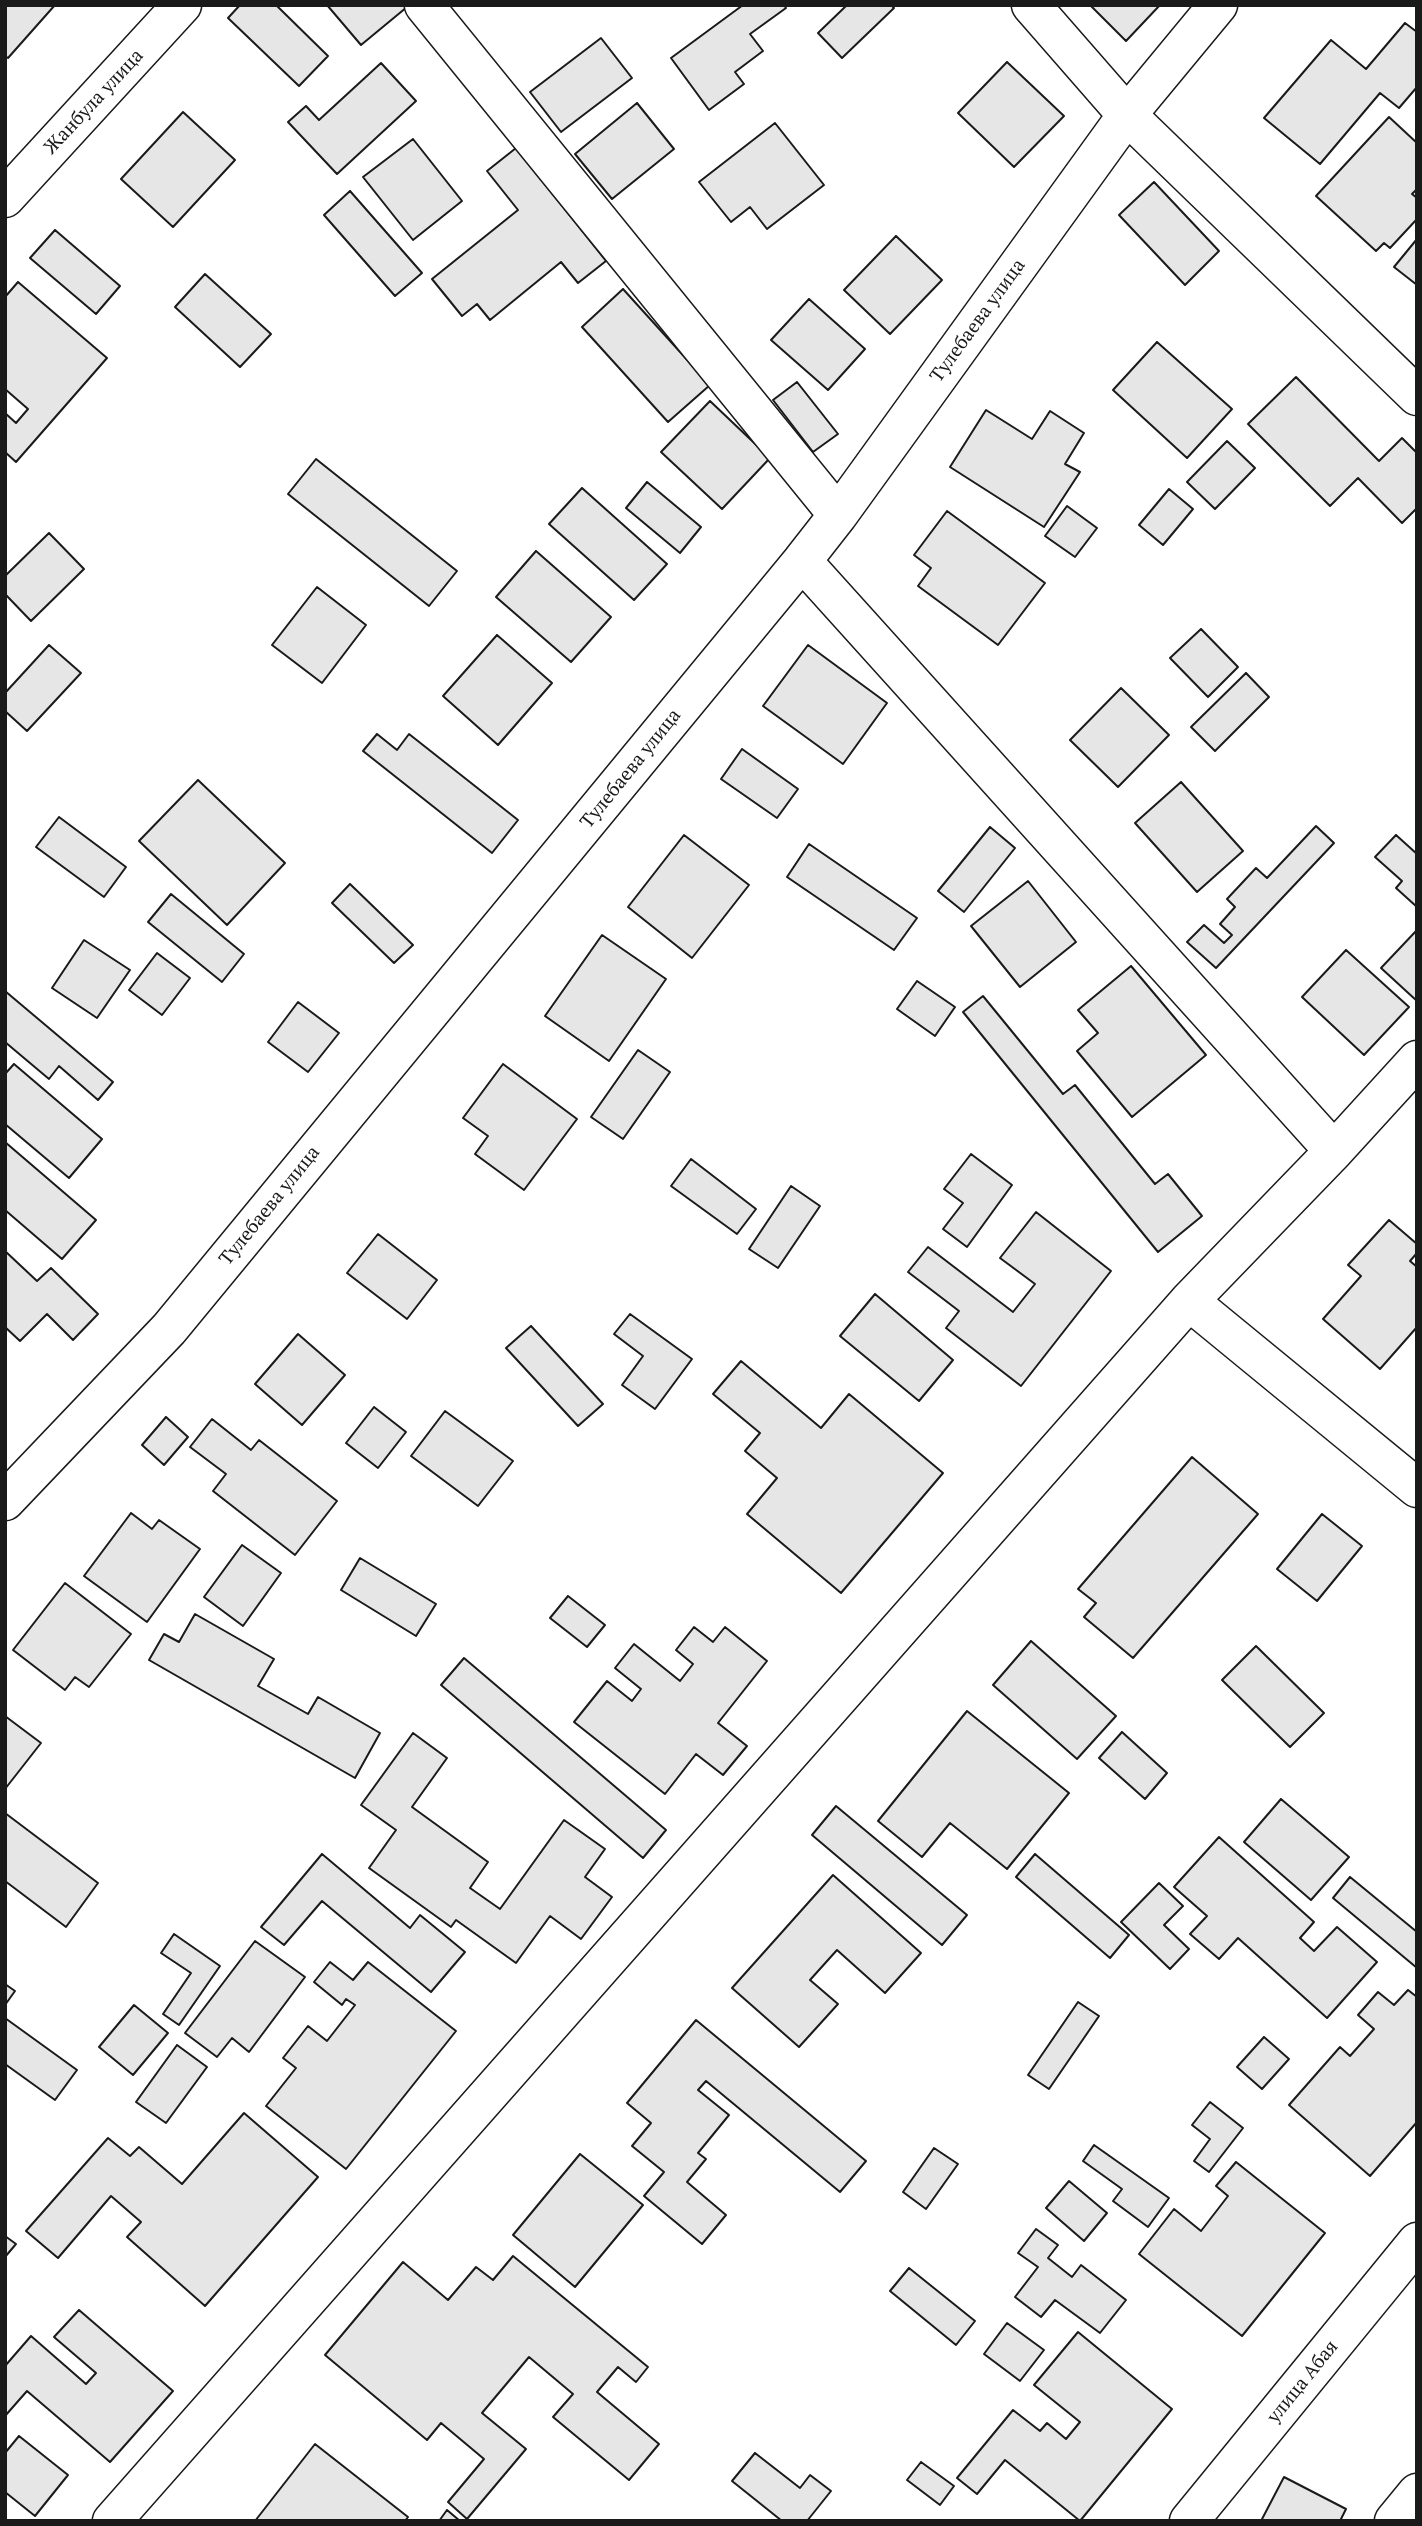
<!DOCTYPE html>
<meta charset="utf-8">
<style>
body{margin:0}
#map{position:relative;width:1422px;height:2526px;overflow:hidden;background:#fff;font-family:"PT Serif",serif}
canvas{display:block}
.frame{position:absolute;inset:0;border:7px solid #1a1a1a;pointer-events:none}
</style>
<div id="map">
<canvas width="1422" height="2526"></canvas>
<div class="frame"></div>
</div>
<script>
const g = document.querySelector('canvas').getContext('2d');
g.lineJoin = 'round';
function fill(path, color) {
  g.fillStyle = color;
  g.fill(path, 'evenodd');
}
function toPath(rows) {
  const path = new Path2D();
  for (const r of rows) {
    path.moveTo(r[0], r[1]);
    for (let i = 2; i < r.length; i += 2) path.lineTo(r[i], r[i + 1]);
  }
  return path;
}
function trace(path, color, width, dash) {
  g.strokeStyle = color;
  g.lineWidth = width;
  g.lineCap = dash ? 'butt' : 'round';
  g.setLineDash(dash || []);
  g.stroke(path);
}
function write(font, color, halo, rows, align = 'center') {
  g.font = font + ' "PT Serif",serif';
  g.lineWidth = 5;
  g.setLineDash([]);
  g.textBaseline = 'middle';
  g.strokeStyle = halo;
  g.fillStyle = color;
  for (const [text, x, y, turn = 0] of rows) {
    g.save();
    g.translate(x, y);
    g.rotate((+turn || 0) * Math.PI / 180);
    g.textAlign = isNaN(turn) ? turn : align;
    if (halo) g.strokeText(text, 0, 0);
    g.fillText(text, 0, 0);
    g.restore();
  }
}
const building = toPath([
 [5,5,55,5,8,58,5,56,5,5],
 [240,5,276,5,328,56,299,86,228,18,240,5],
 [327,5,406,5,407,7,361,45,327,5],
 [743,5,784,5,786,8,750,34,763,51,735,72,744,84,709,110,671,58,743,5],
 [847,5,891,5,894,8,842,58,818,33,847,5],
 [1090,5,1160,5,1126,41,1090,5],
 [1405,23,1417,32,1417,87,1399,108,1380,93,1320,164,1264,118,1331,40,1366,69,1405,23],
 [601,38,632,78,561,132,530,92,601,38],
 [1007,62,1064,116,1014,167,958,113,1007,62],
 [381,63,416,101,337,174,288,122,306,106,319,120,381,63],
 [637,103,674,149,612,199,575,154,637,103],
 [183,112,235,160,173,227,121,179,183,112],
 [1389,117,1417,143,1417,189,1412,194,1417,198,1417,219,1390,248,1384,243,1376,251,1316,196,1389,117],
 [775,123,824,185,767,229,750,207,731,222,699,182,775,123],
 [413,139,462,201,413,240,363,177,413,139],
 [516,148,606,261,578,283,561,262,490,320,477,304,462,316,432,279,518,210,487,171,516,148],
 [1154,182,1219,251,1185,285,1119,215,1154,182],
 [350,191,422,273,395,296,324,215,350,191],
 [55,230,120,286,96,314,30,258,55,230],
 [896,236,942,280,890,334,844,290,896,236],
 [1417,239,1417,285,1394,267,1417,239],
 [205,274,271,334,240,367,175,307,205,274],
 [18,282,107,358,16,462,5,452,5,413,16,423,28,409,5,389,5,297,18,282],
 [623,289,710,385,668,422,582,327,623,289],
 [809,299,865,349,828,390,771,340,809,299],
 [1157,342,1232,409,1187,458,1113,390,1157,342],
 [1296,377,1379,461,1402,438,1417,453,1417,508,1402,523,1358,478,1330,506,1248,424,1296,377],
 [797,382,838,434,813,452,773,400,797,382],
 [710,401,770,458,722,509,661,452,710,401],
 [986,410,1032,439,1050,411,1084,433,1065,464,1080,472,1044,527,950,467,986,410],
 [1227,441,1255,468,1215,509,1187,482,1227,441],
 [316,459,457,571,429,606,288,494,316,459],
 [647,482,701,527,680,553,626,508,647,482],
 [582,488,667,564,634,600,549,524,582,488],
 [1169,489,1193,509,1163,545,1139,525,1169,489],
 [1067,506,1097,528,1075,557,1045,536,1067,506],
 [947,511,1045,583,998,645,918,586,931,568,914,555,947,511],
 [49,533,84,569,31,621,5,594,5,576,49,533],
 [536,551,611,617,571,662,496,597,536,551],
 [317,587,366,625,322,683,272,645,317,587],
 [1201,629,1238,667,1208,697,1170,658,1201,629],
 [497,635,552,683,498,745,443,696,497,635],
 [49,645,81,673,27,731,5,711,5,693,49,645],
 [808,645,887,703,843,764,763,706,808,645],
 [1246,673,1269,697,1215,751,1191,727,1246,673],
 [1121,688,1169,735,1118,787,1070,740,1121,688],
 [377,734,397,750,409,734,518,820,492,853,363,751,377,734],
 [742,749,798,789,777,818,721,779,742,749],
 [198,780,285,863,227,925,139,841,198,780],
 [1181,782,1243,851,1197,892,1135,823,1181,782],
 [59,817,126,867,104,897,36,847,59,817],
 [1316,826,1334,843,1216,968,1187,942,1204,925,1224,943,1232,935,1220,924,1235,907,1227,899,1256,868,1267,878,1316,826],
 [990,827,1015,848,964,912,938,891,990,827],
 [684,835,749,885,692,958,628,907,684,835],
 [1396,835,1417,854,1417,907,1396,888,1402,881,1375,857,1396,835],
 [809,844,917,918,894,950,787,877,809,844],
 [1028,881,1076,942,1020,987,971,926,1028,881],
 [350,884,413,945,394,963,332,903,350,884],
 [171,894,244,954,222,982,148,922,171,894],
 [1417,930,1417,1001,1381,968,1417,930],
 [602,935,666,979,609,1061,545,1016,602,935],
 [84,940,130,970,97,1018,52,988,84,940],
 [1346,950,1409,1007,1364,1055,1302,997,1346,950],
 [157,953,190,978,162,1015,129,990,157,953],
 [1131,966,1206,1055,1132,1117,1077,1051,1098,1033,1078,1010,1131,966],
 [917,981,955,1007,935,1036,897,1009,917,981],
 [5,991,113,1082,98,1100,59,1066,49,1079,5,1042,5,991],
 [983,996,1063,1094,1075,1085,1155,1184,1168,1174,1202,1216,1158,1252,963,1012,983,996],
 [298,1002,339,1033,308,1072,268,1042,298,1002],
 [638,1050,670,1072,623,1139,591,1117,638,1050],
 [14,1064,102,1139,69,1178,5,1124,5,1074,14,1064],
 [503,1064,577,1119,524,1190,475,1154,488,1136,463,1118,503,1064],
 [5,1142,96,1220,62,1259,5,1210,5,1142],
 [971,1154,1012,1185,967,1247,943,1229,963,1203,944,1189,971,1154],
 [691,1159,756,1209,737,1234,671,1186,691,1159],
 [791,1186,820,1206,778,1268,749,1249,791,1186],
 [1036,1212,1111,1271,1021,1386,946,1328,959,1311,908,1272,928,1247,1013,1312,1035,1284,1000,1258,1036,1212],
 [1389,1220,1417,1244,1417,1253,1410,1261,1417,1267,1417,1327,1380,1369,1323,1319,1361,1276,1348,1265,1389,1220],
 [378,1234,437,1280,407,1319,347,1273,378,1234],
 [5,1251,37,1281,51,1268,98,1314,73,1340,47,1314,20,1341,5,1327,5,1251],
 [875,1294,953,1360,919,1401,840,1336,875,1294],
 [630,1314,692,1359,655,1409,622,1385,643,1356,614,1334,630,1314],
 [531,1326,603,1404,578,1426,506,1348,531,1326],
 [298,1334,345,1375,302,1425,255,1384,298,1334],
 [741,1361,821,1428,849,1394,943,1473,841,1593,747,1514,777,1478,745,1451,760,1433,713,1394,741,1361],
 [374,1407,406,1432,378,1468,346,1443,374,1407],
 [445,1411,513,1461,478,1506,411,1456,445,1411],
 [166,1417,188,1437,164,1465,142,1445,166,1417],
 [212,1419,251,1450,259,1440,337,1501,295,1555,213,1491,226,1474,190,1447,212,1419],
 [1192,1457,1258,1514,1133,1658,1084,1617,1096,1603,1078,1589,1192,1457],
 [131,1513,152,1529,159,1520,200,1549,147,1622,84,1576,131,1513],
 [1322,1514,1362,1546,1317,1601,1277,1569,1322,1514],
 [242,1545,281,1573,243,1626,204,1597,242,1545],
 [360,1558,436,1604,416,1636,341,1590,360,1558],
 [65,1583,131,1634,89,1687,75,1677,65,1690,13,1650,65,1583],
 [568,1596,605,1625,587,1647,550,1618,568,1596],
 [195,1614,274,1659,258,1686,308,1714,318,1697,380,1733,355,1778,149,1660,164,1634,179,1642,195,1614],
 [694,1627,713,1642,725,1627,767,1661,718,1723,747,1746,723,1775,696,1754,665,1794,574,1722,607,1681,632,1701,641,1689,615,1668,634,1644,680,1681,693,1664,676,1650,694,1627],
 [1031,1641,1116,1716,1077,1759,993,1685,1031,1641],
 [1256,1646,1324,1713,1290,1747,1222,1680,1256,1646],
 [464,1658,666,1830,643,1858,441,1685,464,1658],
 [967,1711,1069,1793,1007,1869,950,1823,922,1857,878,1821,967,1711],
 [5,1716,41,1743,5,1789,5,1716],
 [1122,1732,1167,1773,1145,1799,1099,1758,1122,1732],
 [413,1733,447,1758,412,1807,488,1862,470,1888,500,1909,564,1820,605,1849,585,1877,612,1897,581,1939,550,1916,516,1963,456,1920,451,1927,369,1868,396,1830,361,1805,413,1733],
 [1281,1799,1349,1857,1311,1900,1244,1842,1281,1799],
 [836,1806,967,1915,942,1945,812,1835,836,1806],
 [5,1813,98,1883,66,1927,5,1881,5,1813],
 [1219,1837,1314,1922,1300,1938,1314,1951,1337,1927,1377,1962,1327,2018,1238,1938,1219,1959,1190,1934,1207,1916,1174,1887,1219,1837],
 [322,1854,410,1928,420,1915,465,1952,431,1992,322,1901,284,1945,261,1927,322,1854],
 [1035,1854,1129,1935,1110,1958,1016,1877,1035,1854],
 [833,1875,921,1953,885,1993,837,1950,810,1980,838,2004,799,2047,732,1988,833,1875],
 [1350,1877,1417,1932,1417,1968,1333,1898,1350,1877],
 [1159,1883,1183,1906,1164,1925,1189,1949,1170,1969,1121,1922,1159,1883],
 [174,1934,220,1966,179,2025,163,2014,191,1973,161,1953,174,1934],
 [255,1941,305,1977,249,2052,232,2038,217,2057,185,2033,255,1941],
 [330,1962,353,1980,368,1962,456,2031,346,2169,266,2106,296,2068,283,2058,308,2026,327,2041,355,2005,346,1999,342,2005,314,1982,330,1962],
 [5,1984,15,1991,5,2005,5,1984],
 [1408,1990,1417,1997,1417,2122,1370,2176,1289,2105,1340,2047,1350,2056,1374,2029,1358,2015,1378,1992,1394,2005,1408,1990],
 [1078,2002,1099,2016,1049,2089,1028,2075,1078,2002],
 [134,2005,168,2033,133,2075,99,2047,134,2005],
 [5,2018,77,2070,55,2100,5,2064,5,2018],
 [696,2020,866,2161,840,2192,706,2081,698,2090,729,2115,698,2153,706,2159,687,2182,726,2215,702,2244,644,2196,664,2172,632,2146,651,2123,627,2103,696,2020],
 [1264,2037,1289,2059,1262,2089,1237,2067,1264,2037],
 [177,2045,207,2067,166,2123,136,2102,177,2045],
 [1210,2102,1243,2128,1209,2172,1194,2161,1210,2139,1192,2125,1210,2102],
 [244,2113,318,2177,205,2306,127,2237,141,2222,111,2196,58,2258,26,2231,108,2138,130,2156,139,2147,182,2184,244,2113],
 [1094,2145,1169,2198,1148,2227,1113,2201,1122,2189,1083,2161,1094,2145],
 [934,2148,958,2164,926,2209,903,2192,934,2148],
 [580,2154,643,2205,575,2287,513,2235,580,2154],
 [1236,2162,1325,2233,1242,2336,1139,2254,1174,2209,1201,2231,1228,2196,1216,2186,1236,2162],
 [1069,2181,1107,2213,1084,2241,1046,2208,1069,2181],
 [1036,2229,1058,2245,1048,2258,1072,2277,1081,2265,1126,2300,1100,2333,1055,2300,1041,2317,1015,2297,1038,2267,1018,2253,1036,2229],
 [5,2236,16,2244,5,2257,5,2236],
 [513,2256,648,2367,636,2382,618,2367,597,2392,659,2444,629,2480,553,2417,573,2394,529,2357,482,2413,526,2449,467,2519,448,2502,484,2459,441,2423,427,2440,325,2355,403,2262,448,2300,476,2267,493,2280,513,2256],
 [909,2268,975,2321,956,2345,890,2291,909,2268],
 [79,2310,173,2391,110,2462,27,2391,5,2416,5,2366,31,2336,86,2384,96,2373,54,2337,79,2310],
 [1007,2323,1044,2350,1020,2381,984,2354,1007,2323],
 [1078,2332,1172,2409,1080,2521,1005,2460,977,2494,957,2478,1013,2410,1040,2431,1047,2423,1066,2439,1080,2422,1034,2385,1078,2332],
 [19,2436,68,2475,35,2516,5,2492,5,2453,19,2436],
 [315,2444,408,2517,405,2521,255,2521,315,2444],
 [755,2453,800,2488,810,2475,831,2491,807,2521,782,2521,732,2481,755,2453],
 [921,2462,954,2486,940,2505,907,2480,921,2462],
 [1284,2477,1346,2509,1340,2521,1261,2521,1284,2477],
 [447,2510,460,2521,439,2521,447,2510]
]);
const minor = toPath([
 [424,5,838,515],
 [1031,5,1127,115,1417,396],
 [5,198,182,5],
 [802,561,1334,1151],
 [1189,1301,1417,1488],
 [5,1501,169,1329,802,561,838,515,1127,115,1218,5],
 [112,2521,1189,1301,1334,1151,1417,1060],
 [1189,2521,1417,2242],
 [1394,2521,1417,2493]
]);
const streetNames = [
 ["Жанбула улица",94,102,-47],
 ["Тулебаева улица",978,321,-54],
 ["Тулебаева улица",631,769,-51],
 ["Тулебаева улица",270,1206,-51],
 ["улица Абая",1303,2382,-51]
];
fill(building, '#e6e6e6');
trace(building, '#1a1a1a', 2);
trace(minor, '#1a1a1a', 41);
trace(minor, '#fff', 38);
write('19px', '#1a1a1a', '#fff', streetNames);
</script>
